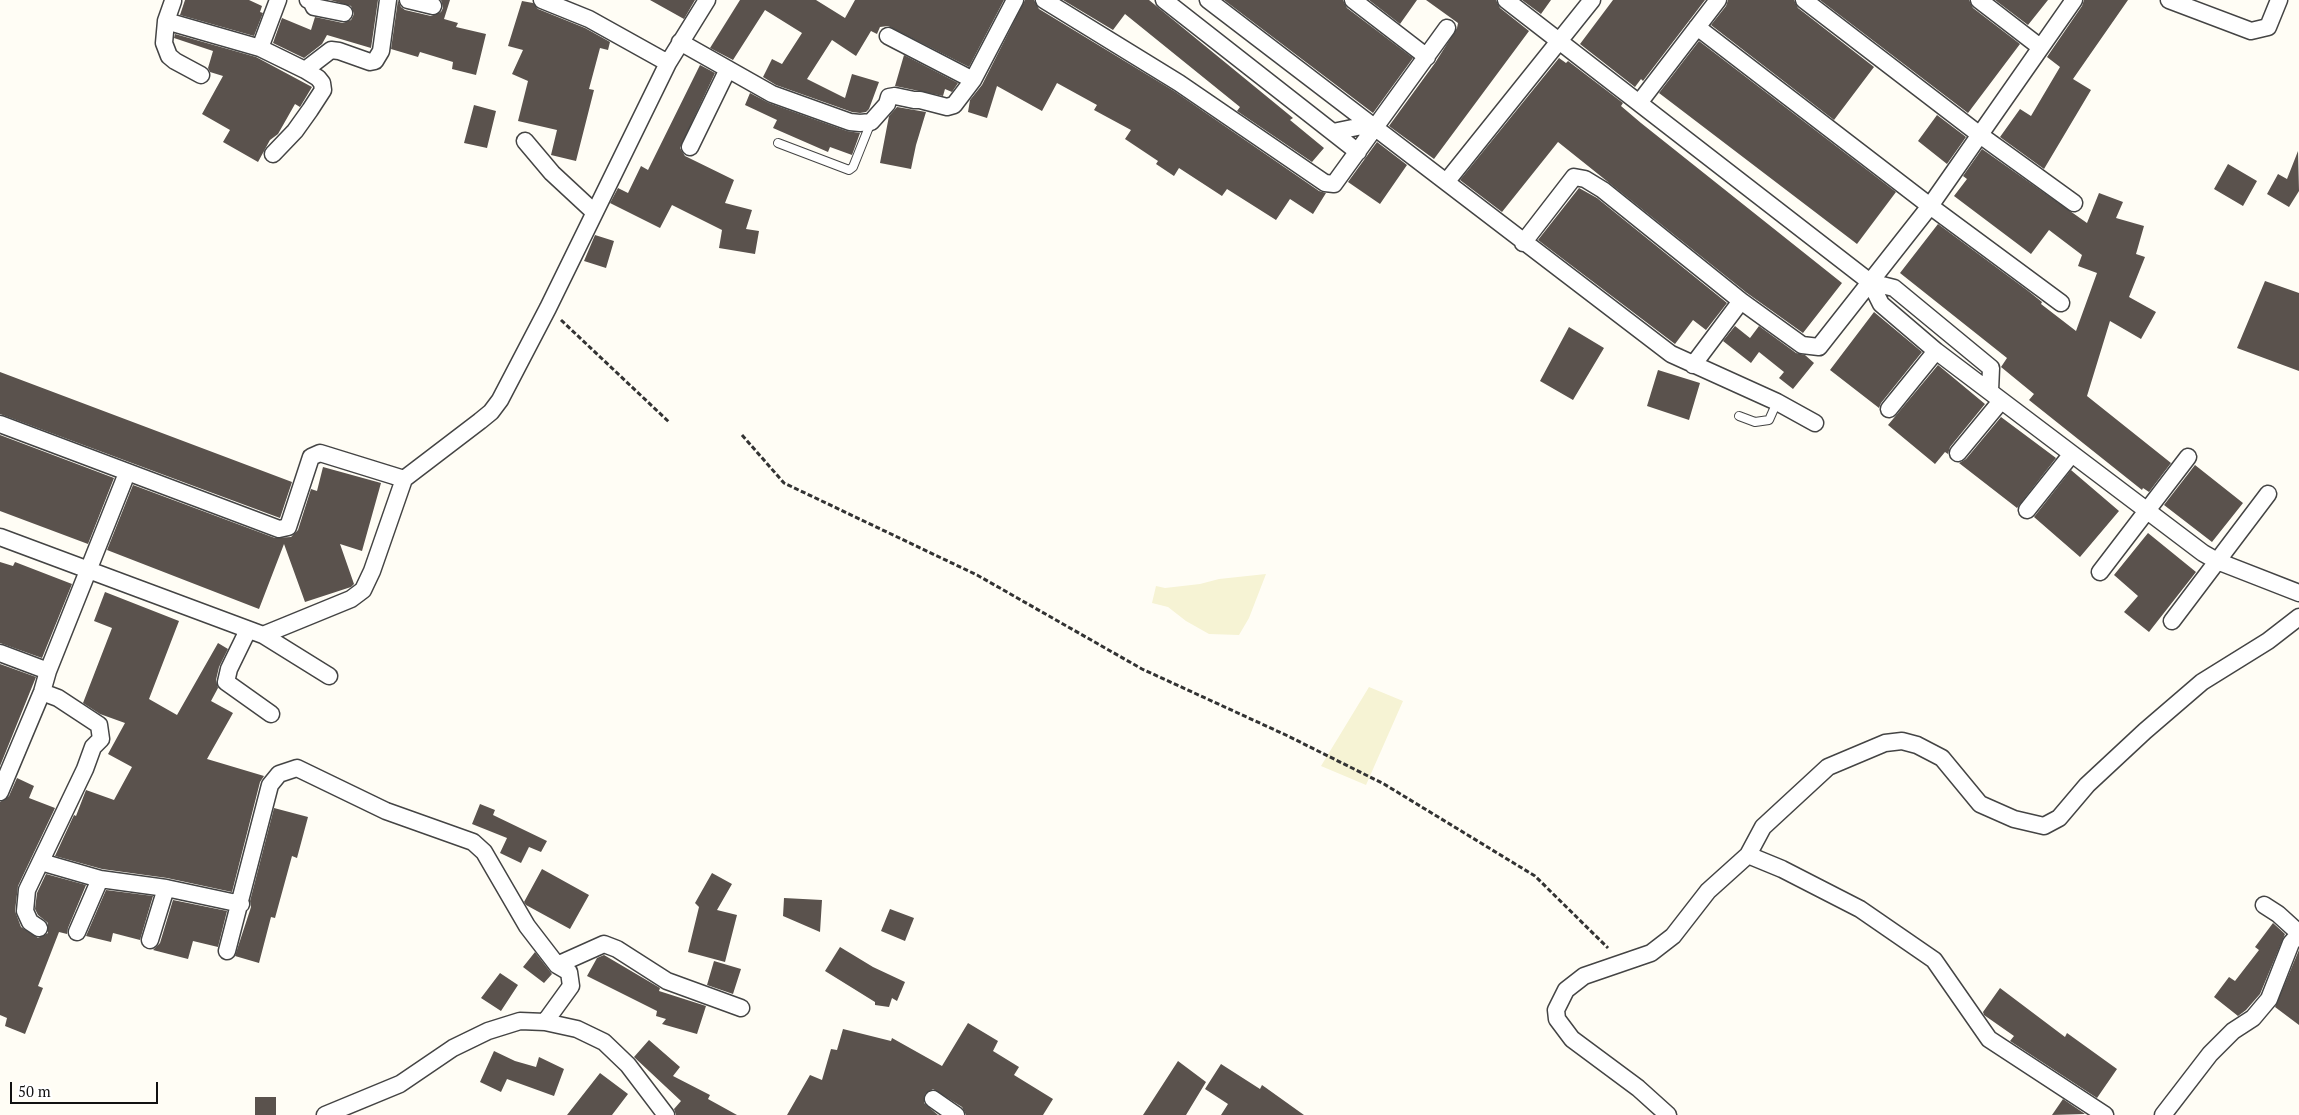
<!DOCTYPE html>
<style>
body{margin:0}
#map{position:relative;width:2299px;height:1115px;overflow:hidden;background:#fffdf5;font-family:"PT Serif",serif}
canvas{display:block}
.scale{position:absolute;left:10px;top:1082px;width:148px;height:22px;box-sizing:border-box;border:2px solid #111;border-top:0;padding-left:6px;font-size:15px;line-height:18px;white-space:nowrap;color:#111;-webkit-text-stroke:4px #fff;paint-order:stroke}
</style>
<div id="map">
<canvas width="2299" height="1115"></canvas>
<div class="scale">50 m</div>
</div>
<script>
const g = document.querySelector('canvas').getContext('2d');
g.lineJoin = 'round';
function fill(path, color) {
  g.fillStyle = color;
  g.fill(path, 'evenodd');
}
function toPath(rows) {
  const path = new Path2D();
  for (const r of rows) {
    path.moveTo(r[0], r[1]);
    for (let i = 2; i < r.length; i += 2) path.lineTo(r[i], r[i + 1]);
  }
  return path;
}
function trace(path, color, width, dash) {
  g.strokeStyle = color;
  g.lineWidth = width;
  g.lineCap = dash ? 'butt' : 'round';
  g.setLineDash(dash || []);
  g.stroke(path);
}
const farmland = toPath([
 [1266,574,1249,618,1239,635,1209,634,1186,621,1168,607,1152,603,1156,586,1165,588,1200,584,1219,579],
 [1369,687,1403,701,1366,785,1321,766]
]);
const building = toPath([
 [185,0,249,0,262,6,260,12,263,13,254,36,180,15],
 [330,0,378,0,371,48,327,35,322,44,304,58,273,43,282,18,311,30,315,17,343,23,351,20,354,14,351,6],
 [398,0,401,7,405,10,431,16,441,12,443,8,441,0,450,0,444,19,458,23,456,27,486,34,476,75,452,69,453,62,420,52,418,57,391,49],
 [650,0,695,0,684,19],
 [740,0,816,0,845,18,855,0,1004,0,969,67,888,26,880,27,877,34,871,31,856,56,832,40,807,79,845,98,852,74,879,82,869,109,866,112,860,113,852,112,776,85,763,77,772,59,782,64,802,33,765,10,733,60,710,48],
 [1025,0,1034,0,1039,9,1174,91,1319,191,1326,193,1313,214,1290,199,1276,220,1227,189,1222,196,1179,168,1174,176,1156,164,1158,161,1125,139,1131,130,1094,110,1097,105,1057,83,1042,111,997,86,987,118,968,112,970,100,982,85],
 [1063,0,1149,0,1293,118,1290,120,1324,148,1312,162,1237,111,1240,107,1125,14,1113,30],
 [1224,0,1343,0,1347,8,1413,58,1373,113],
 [1369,0,1417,0,1400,24],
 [1426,0,1496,0,1500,8,1529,31,1434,159,1389,126,1435,63,1457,28,1458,23],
 [1522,0,1551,0,1541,14],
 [1613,0,1705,0,1643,81,1641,79,1635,87,1580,44],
 [1728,0,1794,0,1798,8,1874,67,1834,120,1711,25,1726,6],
 [1820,0,1969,0,1973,8,2020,44,1968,113],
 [1995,0,2048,0,2028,25],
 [2084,0,2128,0,2073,79,2091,90,2044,169,2000,137,2020,109,2031,116,2060,67,2047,57,2082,6],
 [522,1,533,3,538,9,585,28,610,42,608,50,600,48,589,89,594,90,576,161,551,155,557,130,518,121,528,81,512,74,523,50,508,46],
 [175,34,256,57,312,87,300,107,295,104,278,134,270,140,258,162,223,142,230,130,202,114,223,76,210,72,208,68,213,51,174,38],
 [1699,41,1896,192,1857,244,1659,93],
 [904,55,958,83,952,92,945,89,943,96,895,86],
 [1559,58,1566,63,1568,61,1623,103,1621,106,1641,123,1842,283,1803,333,1747,293,1558,142,1502,212,1460,180],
 [700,65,715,73,680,148,685,156,734,180,725,203,752,210,746,229,759,231,755,254,719,248,722,230,672,205,660,228,610,203,618,188,628,193,641,166,648,170],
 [750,93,769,103,847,131,860,133,852,155,830,147,828,152,773,128,777,120,745,105],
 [474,105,496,111,487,148,464,143],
 [897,107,926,112,916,145,911,169,880,163,889,116],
 [1937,115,1966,137,1947,164,1918,141],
 [1377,142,1407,165,1380,204,1348,182],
 [1982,149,2087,223,2099,193,2123,202,2116,218,2144,226,2136,254,2145,257,2129,297,2156,312,2141,339,2110,321,2087,396,2171,463,2149,492,2143,488,2142,490,2029,400,2034,394,2001,367,2007,358,1900,273,1938,224,2027,290,2042,302,2041,304,2076,331,2097,273,2078,266,2082,255,2049,230,2031,254,1954,196,1967,179,1963,176],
 [2298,151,2299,191,2289,207,2267,194,2278,174,2287,179],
 [2228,164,2257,181,2243,206,2214,189],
 [1579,188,1597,198,1727,303,1706,330,1693,320,1675,344,1538,240],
 [595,235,614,241,606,268,584,261],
 [2265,281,2299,293,2299,371,2237,348],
 [1874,312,1922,352,1881,403,1879,408,1830,370],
 [1735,326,1750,338,1759,326,1796,353,1805,355,1814,363,1793,389,1779,378,1784,372,1759,352,1751,363,1723,341],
 [1569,327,1604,348,1573,400,1540,381],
 [1938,365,1985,404,1950,447,1948,454,1945,452,1935,464,1888,425],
 [1658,370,1700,383,1689,420,1647,406],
 [0,372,292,482,280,518,0,414],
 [2001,417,2056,458,2017,508,1959,463,1966,459],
 [0,435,114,478,88,544,0,511],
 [2195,465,2243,503,2212,542,2164,505],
 [323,467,381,483,362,551,340,544,354,584,351,587,305,602,284,544,259,609,107,550,133,485,275,538,291,537,298,530,311,489,317,491],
 [2071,470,2119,511,2080,557,2034,517],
 [2148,533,2196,572,2149,632,2124,612,2138,596,2114,575],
 [0,562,13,566,15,562,72,584,42,658,0,643],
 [105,592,179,621,149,699,177,715,218,643,228,649,219,667,216,680,218,688,211,701,233,713,207,759,264,776,260,782,232,892,167,878,102,869,55,856,74,815,76,816,86,790,114,800,132,767,108,754,125,723,100,714,83,703,112,628,94,621],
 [0,664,36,677,0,766],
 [17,778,34,786,29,798,55,808,18,886,15,911,21,927,38,938,48,933,48,923,38,915,35,909,37,893,46,874,86,885,68,928,67,934,59,932,38,986,43,988,25,1034,5,1026,7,1018,0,1015,0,802,9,796],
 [480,804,495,810,493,815,547,841,541,852,529,847,521,863,500,853,507,838,472,824],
 [274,808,308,817,297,858,292,856,275,918,271,917,259,963,235,956,251,907,250,901],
 [542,869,589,895,570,929,526,905,524,902],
 [712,873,732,884,717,910,737,915,725,962,688,952,699,907,695,903],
 [106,890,153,896,140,940,113,933,111,942,86,936],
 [784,898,822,900,820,932,783,916],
 [173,900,227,911,218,947,193,941,188,959,153,950,160,943],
 [890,909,914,918,905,941,881,931],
 [2273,923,2285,934,2260,994,2246,1010,2238,1016,2214,997,2229,977,2235,981,2259,950,2255,947],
 [840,947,873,967,905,982,897,1001,892,998,889,1007,875,1005,875,1002,825,971],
 [2299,950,2299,1025,2275,1007],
 [535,952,552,974,544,983,523,967],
 [604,955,660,988,659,991,706,1006,697,1034,662,1024,666,1019,656,1016,657,1011,587,976,597,958],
 [714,961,741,969,733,994,707,985],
 [500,973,518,985,501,1011,481,998],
 [2000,988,2065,1037,2067,1033,2117,1069,2097,1098,2010,1041,2014,1036,1984,1015,1983,1012],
 [968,1023,998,1041,993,1051,1019,1067,1014,1075,1053,1099,1043,1115,966,1115,962,1107,933,1089,925,1094,924,1103,938,1115,787,1115,810,1075,822,1080,831,1049,837,1050,843,1029,891,1041,892,1038,942,1066],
 [649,1040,680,1067,673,1076,710,1095,708,1099,737,1115,676,1115,674,1109,681,1101,634,1057],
 [494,1051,515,1061,536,1067,539,1057,564,1069,554,1096,507,1079,501,1092,480,1082],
 [1178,1061,1206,1082,1186,1115,1143,1115],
 [1221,1064,1260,1089,1262,1085,1304,1115,1221,1115,1228,1104,1205,1089],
 [600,1073,628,1094,612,1115,567,1115],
 [255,1097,276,1097,276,1115,255,1115],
 [2063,1099,2085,1114,2052,1115]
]);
const path = toPath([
 [561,320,669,422],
 [742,435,784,483,977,575,1142,669,1288,736,1384,784,1535,876,1608,948]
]);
const lane = toPath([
 [778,143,849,170,853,167,871,122],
 [1739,416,1755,422,1769,420,1777,402]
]);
const street = toPath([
 [308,0,311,1,314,7,344,13],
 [408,0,433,6],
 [542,0,589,19,668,63],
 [1044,0,1179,83,1325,183,1334,184,1447,28],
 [1164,0,1358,152],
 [1208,0,1671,354,1777,402,1815,423],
 [1353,0,1427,57],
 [1506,0,1870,282,1894,288,1991,368,1990,391],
 [1804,0,1980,135,2074,203],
 [1979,0,2040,47],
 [2169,0,2251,31,2268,27,2279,0],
 [173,1,166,21,260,48,305,70,318,78,322,83,323,90,310,110,295,131,273,154],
 [166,21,164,43,169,56,175,61,201,75],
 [1697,27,1930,206,2061,303],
 [888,36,973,80],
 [680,42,772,94,850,122,860,123,871,122,887,104,889,97,895,96,914,100,920,100,947,107,954,105,973,80,1015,0],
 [260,48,278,0],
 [305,70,331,50,339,51,370,62,375,61,381,51,388,0],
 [1639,103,1718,0],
 [1333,132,1372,124],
 [525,141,552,173,594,212],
 [690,147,728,69],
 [1447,181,1592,0],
 [1523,243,1574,177,1585,179,1603,190,1741,301,1802,345,1819,347,1930,206,2074,0],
 [1870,282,1881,304,1936,351,2203,553,2217,561,2299,593],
 [1693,365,1741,301],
 [1889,409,1936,351],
 [0,424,279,529,288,527,311,457,320,453,404,479],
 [1958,453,2001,401],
 [2027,510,2071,455],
 [0,537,263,635,351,599,363,590,372,571,404,479,480,421,491,412,500,400,548,308,668,63,707,0],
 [2100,572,2188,457],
 [2172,621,2268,494],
 [248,630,229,669,226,682,271,714],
 [263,635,329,676],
 [0,653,48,671],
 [0,792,42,692,48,671,127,473],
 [1748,855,1763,827,1828,767,1885,743,1902,741,1917,745,1942,758,1980,804,2014,819,2044,826,2059,818,2087,785,2145,731,2202,682,2268,641,2299,617],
 [41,862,100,879,166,888,241,904],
 [2264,905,2278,914,2299,933],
 [39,928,30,922,25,911,27,890,85,769,93,747,101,739,99,725,58,698,42,692],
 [77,932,100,879],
 [150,940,166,888],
 [227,951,270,785,279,774,297,768,386,811,473,842,484,852,527,926,557,965,569,972,571,986,545,1022],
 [557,965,604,944,617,949,667,981,741,1008],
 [933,1099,956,1115],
 [325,1115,400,1084,453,1048,488,1031,520,1021,545,1022,577,1029,604,1042,628,1065,666,1115],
 [1668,1115,1638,1088,1572,1039,1557,1019,1556,1010,1566,990,1584,976,1651,953,1673,936,1708,891,1748,855,1782,869,1860,909,1934,960,1989,1039,2105,1115],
 [2163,1115,2210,1054,2233,1031,2253,1018,2269,999,2291,943,2299,934]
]);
fill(farmland, '#f6f3d4');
fill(building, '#5a524d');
trace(lane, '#444', 10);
trace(street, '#444', 19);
trace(path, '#333', 3, [5, 2.5]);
trace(lane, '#fff', 8);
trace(street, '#fff', 16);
</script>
